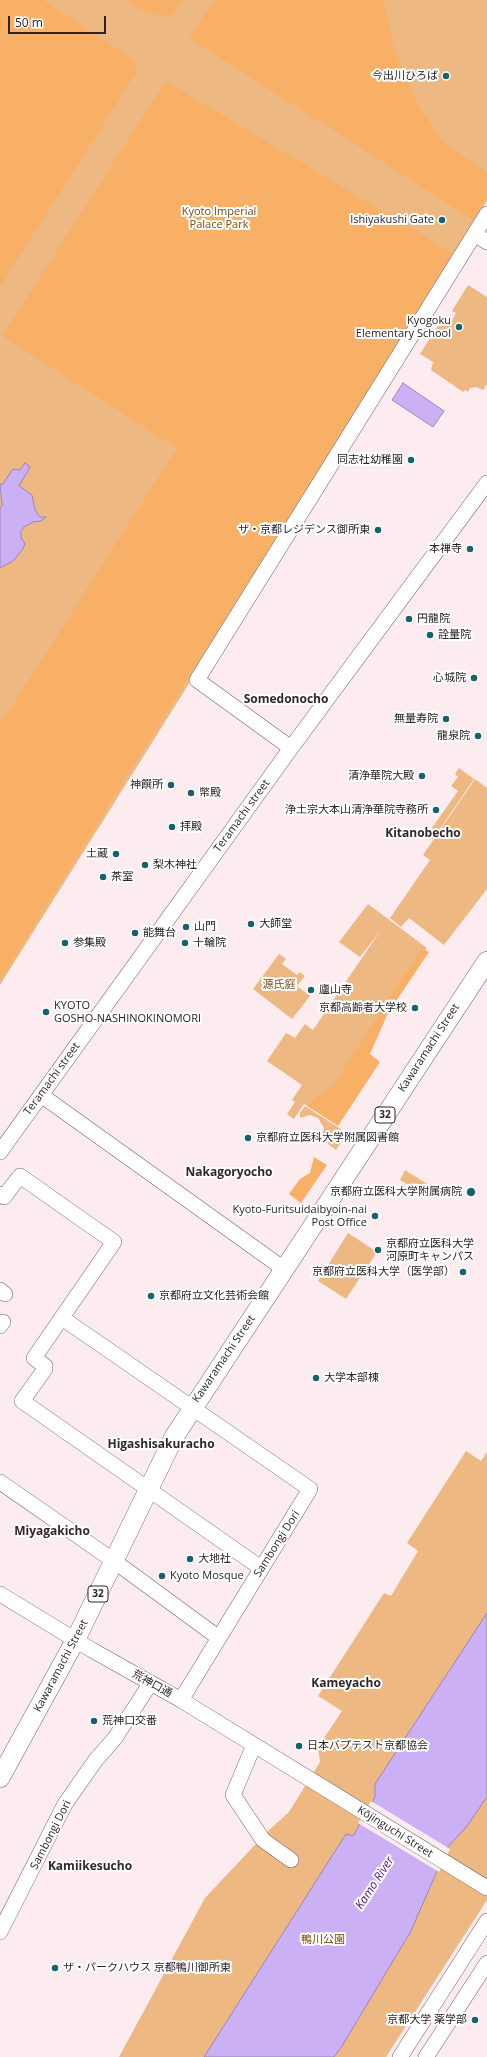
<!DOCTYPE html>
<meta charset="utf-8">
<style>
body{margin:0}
#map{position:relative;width:487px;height:2057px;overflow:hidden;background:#fcecef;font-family:"Open Sans",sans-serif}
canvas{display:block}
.scale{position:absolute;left:8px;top:16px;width:98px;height:18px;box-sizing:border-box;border:2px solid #2b2425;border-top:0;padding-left:5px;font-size:12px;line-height:14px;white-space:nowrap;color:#2b2425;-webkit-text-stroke:3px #fff;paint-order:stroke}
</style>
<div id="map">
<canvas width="487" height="2057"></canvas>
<div class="scale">50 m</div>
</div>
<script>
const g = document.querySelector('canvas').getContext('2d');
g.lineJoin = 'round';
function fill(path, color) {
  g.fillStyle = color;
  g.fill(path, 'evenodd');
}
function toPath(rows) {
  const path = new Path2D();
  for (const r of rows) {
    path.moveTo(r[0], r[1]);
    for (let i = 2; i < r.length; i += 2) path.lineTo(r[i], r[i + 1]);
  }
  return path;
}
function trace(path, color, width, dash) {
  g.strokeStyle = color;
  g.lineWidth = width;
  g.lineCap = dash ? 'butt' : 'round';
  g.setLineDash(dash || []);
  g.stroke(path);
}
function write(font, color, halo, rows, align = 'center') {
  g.font = font + ' "Open Sans","Noto Sans JP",sans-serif';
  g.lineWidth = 4;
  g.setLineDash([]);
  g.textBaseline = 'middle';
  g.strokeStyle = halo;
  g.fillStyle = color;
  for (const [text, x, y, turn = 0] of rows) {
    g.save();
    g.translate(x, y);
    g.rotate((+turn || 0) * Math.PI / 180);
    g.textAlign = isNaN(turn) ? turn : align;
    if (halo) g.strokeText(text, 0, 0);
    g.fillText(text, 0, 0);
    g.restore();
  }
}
const green = toPath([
 [0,0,487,0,487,201,190,682,0,985],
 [468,285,487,297,487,384,483,390,476,387,470,388,468,392,465,390,463,392,431,370,433,362,420,354,437,327,448,320,451,322,456,313,452,311],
 [459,768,474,779,433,839,427,835,458,791,451,786,458,777,455,774],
 [475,779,487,788,487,889,444,945,409,918,401,927,390,918,430,860,423,855],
 [368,904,427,948,320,1114,304,1104,294,1119,287,1114,295,1102,292,1100,302,1085,267,1061,286,1033,295,1038,305,1024,313,1030,381,930,360,957,339,942],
 [279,954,286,959,282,964,297,975,300,972,305,976,297,986,310,996,292,1019,253,989],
 [305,1106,347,1133,336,1150,328,1144,329,1141,326,1143,321,1140,324,1128,318,1118,310,1115,300,1118,300,1113],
 [405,1170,432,1187,426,1196,400,1180],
 [348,1233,377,1252,346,1299,318,1281],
 [466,1451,481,1461,487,1452,487,1900,386,2057,119,2057,205,1898,267,1832,289,1812,320,1762,318,1747,342,1711,318,1696,384,1593,391,1596,418,1551,407,1543]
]);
const forest = toPath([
 [0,0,43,0,132,58,136,69,136,73,0,287],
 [125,0,181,0,170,18,137,8],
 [214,0,385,0,384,4,394,49,417,103,444,143,487,172,487,197,473,220,189,38],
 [166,81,453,253,0,980,0,725,177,448,2,336],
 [422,948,429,952,388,1013,370,1054,380,1062,338,1126,306,1105,331,1088],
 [314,1157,327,1165,301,1203,289,1194,300,1179,310,1173]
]);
const water = toPath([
 [403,383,444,411,433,427,392,400,403,383],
 [25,463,30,467,19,486,32,495,35,510,40,517,46,517,41,521,33,522,24,527,21,531,21,537,25,544,22,550,13,561,0,568,0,508,2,506,0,484,2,485,13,469,20,470,25,463],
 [487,1613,487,1797,467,1826,447,1848,411,1931,342,2046,334,2057,204,2057,346,1834,353,1836,375,1797,375,1784,487,1613]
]);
const pier = toPath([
 [371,1801,450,1849,439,1872,358,1823]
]);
const minor = toPath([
 [475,234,487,242],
 [291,748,197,680,487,214],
 [41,1095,284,1269],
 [0,1152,291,748,487,483],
 [0,1194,4,1197,20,1176,114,1242,34,1358,45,1366,45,1369,22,1401,261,1568],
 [0,1290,5,1294],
 [62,1318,310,1489,181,1700],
 [0,1326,3,1322],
 [0,1482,114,1561,219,1638],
 [0,1594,92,1650,181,1700,487,1888],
 [254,1745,233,1795,263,1840,291,1860],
 [0,1932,65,1804,95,1761,115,1738,150,1684],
 [400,2057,487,1921],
 [426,2057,487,1963]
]);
const major = toPath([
 [0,1778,75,1641,174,1437,487,961]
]);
const markers = [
 [446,76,4,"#16626e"],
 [442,220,4,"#16626e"],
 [459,327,4,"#16626e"],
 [411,460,4,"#16626e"],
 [378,530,4,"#16626e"],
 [470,549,4,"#16626e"],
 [409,619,4,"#16626e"],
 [430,635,4,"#16626e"],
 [474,678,4,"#16626e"],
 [446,719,4,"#16626e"],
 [478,736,4,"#16626e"],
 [422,776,4,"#16626e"],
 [171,785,4,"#16626e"],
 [191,793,4,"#16626e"],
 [436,810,4,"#16626e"],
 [172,827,4,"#16626e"],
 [116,854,4,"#16626e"],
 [145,865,4,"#16626e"],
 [103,877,4,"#16626e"],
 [251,924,4,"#16626e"],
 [186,927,4,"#16626e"],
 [135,933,4,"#16626e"],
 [65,943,4,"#16626e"],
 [185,943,4,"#16626e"],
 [311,990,4,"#16626e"],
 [415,1008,4,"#16626e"],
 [46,1012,4,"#16626e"],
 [248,1138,4,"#16626e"],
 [471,1192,5,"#16626e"],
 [375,1216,4,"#16626e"],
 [378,1250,4,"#16626e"],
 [463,1272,4,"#16626e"],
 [151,1296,4,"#16626e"],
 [316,1378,4,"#16626e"],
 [190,1559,4,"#16626e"],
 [162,1576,4,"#16626e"],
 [94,1721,4,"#16626e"],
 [299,1746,4,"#16626e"],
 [55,1968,4,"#16626e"],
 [475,2020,4,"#16626e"]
];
const shields = [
 [385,1115,20],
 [98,1594,20]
];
const shieldNames = [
 ["32",385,1115],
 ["32",98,1594]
];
const poiNames = [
 ["今出川ひろば",438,76,"right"],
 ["Ishiyakushi Gate",434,220,"right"],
 ["Kyogoku",451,321,"right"],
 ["Elementary School",451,334,"right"],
 ["同志社幼稚園",403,460,"right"],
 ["ザ・京都レジデンス御所東",370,530,"right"],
 ["本禅寺",462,549,"right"],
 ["円龍院",417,619],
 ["詮量院",438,635],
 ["心城院",466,678,"right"],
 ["無量寿院",438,719,"right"],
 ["龍泉院",470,736,"right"],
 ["清浄華院大殿",414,776,"right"],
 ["神饌所",163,785,"right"],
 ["幣殿",199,793],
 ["浄土宗大本山清浄華院寺務所",428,810,"right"],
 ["拝殿",180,827],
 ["土蔵",108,854,"right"],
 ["梨木神社",153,865],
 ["茶室",111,877],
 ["大師堂",259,924],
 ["山門",194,927],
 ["能舞台",143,933],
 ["参集殿",73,943],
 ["十輪院",193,943],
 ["廬山寺",319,990],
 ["KYOTO",54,1006],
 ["GOSHO-NASHINOKINOMORI",54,1019],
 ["京都高齢者大学校",407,1008,"right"],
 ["京都府立医科大学附属図書館",256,1138],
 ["京都府立医科大学附属病院",462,1192,"right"],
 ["Kyoto-Furitsuidaibyoin-nai",367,1210,"right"],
 ["Post Office",367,1223,"right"],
 ["京都府立医科大学",386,1244],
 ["河原町キャンパス",386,1257],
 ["京都府立医科大学（医学部）",455,1272,"right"],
 ["京都府立文化芸術会館",159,1296],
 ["大学本部棟",324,1378],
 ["大地社",198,1559],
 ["Kyoto Mosque",170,1576],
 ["荒神口交番",102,1721],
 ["日本バプテスト京都協会",307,1746],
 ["ザ・パークハウス 京都鴨川御所東",63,1968],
 ["京都大学 薬学部",467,2020,"right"]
];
const parkNames = [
 ["Kyoto Imperial",219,212],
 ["Palace Park",219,225],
 ["源氏庭",279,985],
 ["鴨川公園",323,1940]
];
const streetNames = [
 ["Teramachi street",242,816,-54],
 ["Kawaramachi Street",429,1048,-57],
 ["Teramachi street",52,1079,-54],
 ["Kawaramachi Street",224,1359,-56],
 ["Sambongi Dori",277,1544,-58],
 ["Kawaramachi Street",61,1666,-62],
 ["荒神口通",152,1684,29],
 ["Kōjinguchi Street",395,1832,32],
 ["Sambongi Dori",51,1835,-63]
];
const neighbourhoodNames = [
 ["Somedonocho",286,700],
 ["Kitanobecho",423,834],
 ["Nakagoryocho",229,1173],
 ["Higashisakuracho",161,1445],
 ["Miyagakicho",52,1532],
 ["Kameyacho",346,1684],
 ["Kamiikesucho",90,1867]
];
const waterNames = [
 ["Kamo River",375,1883,-57]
];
fill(green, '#eeb883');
fill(forest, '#f8b066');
fill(water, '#cbb0f5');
trace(water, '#9b86b7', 1);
fill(pier, '#fcecef');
trace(minor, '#716064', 16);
trace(major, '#716064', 20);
trace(minor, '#fff', 15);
trace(major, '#fff', 19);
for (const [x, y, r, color] of markers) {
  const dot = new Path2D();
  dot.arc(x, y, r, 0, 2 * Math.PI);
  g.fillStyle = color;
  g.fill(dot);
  trace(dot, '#fff', 1.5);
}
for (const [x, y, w] of shields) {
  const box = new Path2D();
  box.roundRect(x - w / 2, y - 8, w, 16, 3);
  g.fillStyle = '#fff';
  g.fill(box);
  trace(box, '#2b2425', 1);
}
write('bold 10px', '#2b2425', null, shieldNames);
write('11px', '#2b2425', '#fff', poiNames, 'left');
write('11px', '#774910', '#fff', parkNames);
write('11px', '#2b2425', '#fff', streetNames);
write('bold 12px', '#332528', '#fff', neighbourhoodNames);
write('italic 12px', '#4b197b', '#fff', waterNames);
</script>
